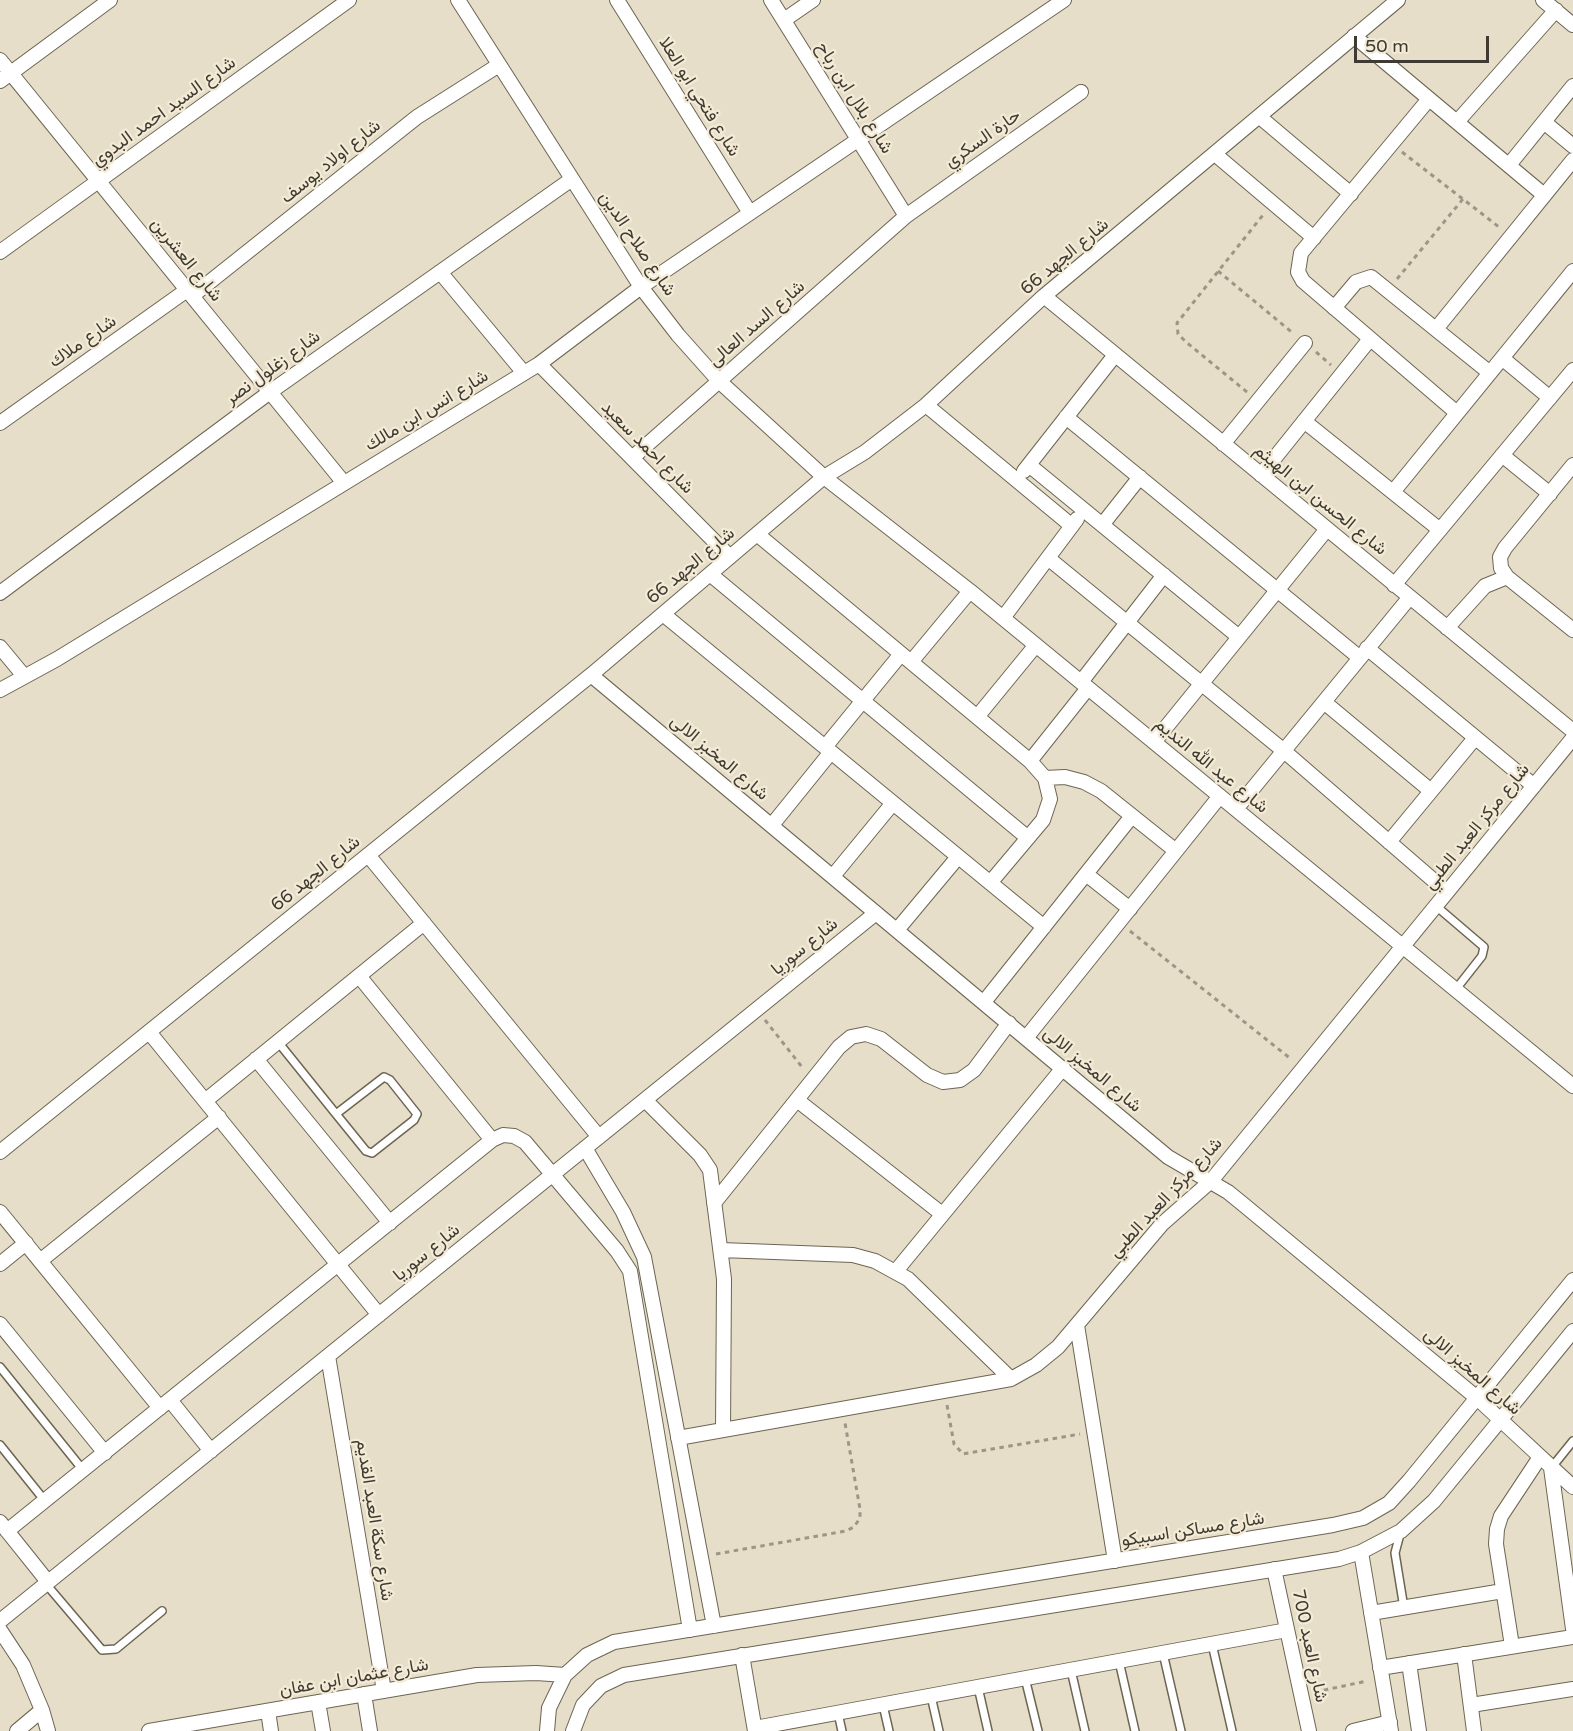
<!DOCTYPE html>
<meta charset="utf-8">
<style>
body{margin:0}
#map{position:relative;width:1573px;height:1731px;overflow:hidden;background:#e6dec9;font-family:"Varela Round",sans-serif}
canvas{display:block}
.scale{position:absolute;left:1354px;top:36px;width:135px;height:27px;box-sizing:border-box;border:3px solid #3f3b33;border-top:0;padding-left:8px;font-size:18px;line-height:21px;white-space:nowrap;color:#3f3b33;-webkit-text-stroke:4px #f4ebd6;paint-order:stroke}
</style>
<div id="map">
<canvas width="1573" height="1731"></canvas>
<div class="scale">50 m</div>
</div>
<script>
const g = document.querySelector('canvas').getContext('2d');
g.lineJoin = 'round';
function toPath(rows) {
  const path = new Path2D();
  for (const r of rows) {
    path.moveTo(r[0], r[1]);
    for (let i = 2; i < r.length; i += 2) path.lineTo(r[i], r[i + 1]);
  }
  return path;
}
function trace(path, color, width, dash) {
  g.strokeStyle = color;
  g.lineWidth = width;
  g.lineCap = dash ? 'butt' : 'round';
  g.setLineDash(dash || []);
  g.stroke(path);
}
function write(font, color, halo, rows, align = 'center') {
  g.font = font + ' "Varela Round",Vazirmatn,sans-serif';
  g.lineWidth = 4.5;
  g.setLineDash([]);
  g.textBaseline = 'middle';
  g.strokeStyle = halo;
  g.fillStyle = color;
  for (const [text, x, y, turn = 0] of rows) {
    g.save();
    g.translate(x, y);
    g.rotate((+turn || 0) * Math.PI / 180);
    g.textAlign = isNaN(turn) ? turn : align;
    if (halo) g.strokeText(text, 0, 0);
    g.fillText(text, 0, 0);
    g.restore();
  }
}
const path = toPath([
 [1402,152,1499,227],
 [1218,271,1294,334],
 [1397,279,1463,199],
 [1316,352,1331,365],
 [1247,392,1186,342,1178,334,1177,323,1263,215],
 [1130,931,1291,1059],
 [765,1020,802,1067],
 [947,1405,954,1444,963,1454,1080,1434],
 [716,1554,846,1531,854,1527,860,1518,860,1509,845,1423],
 [1315,1692,1367,1681]
]);
const service = toPath([
 [1436,906,1484,947,1482,956,1456,989],
 [278,1042,336,1114,384,1077,390,1080,417,1114,414,1120,372,1153,366,1151,336,1114],
 [0,1367,83,1470],
 [0,1445,45,1501],
 [1552,1467,1573,1441],
 [1400,1534,1395,1553,1404,1608],
 [46,1584,102,1650,116,1649,162,1611],
 [1212,1644,1232,1731],
 [1163,1653,1181,1731],
 [1119,1661,1135,1731],
 [1071,1670,1085,1731],
 [1025,1678,1038,1731],
 [978,1687,988,1731],
 [931,1696,939,1731],
 [883,1705,889,1731],
 [838,1713,842,1731]
]);
const minor = toPath([
 [458,0,641,287,678,335,719,381,824,477,970,591,1573,1086],
 [617,0,750,213],
 [771,0,906,216],
 [1543,0,1573,25],
 [784,20,813,0],
 [1354,36,1544,195],
 [0,60,344,483],
 [0,81,110,0],
 [1429,99,1301,253,1298,272,1303,281,1457,413],
 [1261,118,1351,194],
 [1457,122,1556,10],
 [1544,122,1573,146],
 [1216,155,1314,238],
 [1509,165,1573,86],
 [0,252,349,0],
 [440,272,524,373],
 [192,296,417,117,499,65],
 [1044,296,1573,731],
 [1334,308,1356,282,1371,277,1490,373],
 [1436,329,1573,160],
 [1502,358,1550,398],
 [539,364,730,557],
 [926,405,1072,526],
 [1066,417,1360,658],
 [1304,421,1440,530],
 [0,423,187,290],
 [1223,444,1305,343],
 [1502,455,1550,494],
 [632,458,906,216,1081,92],
 [1029,465,1239,637],
 [1573,465,1505,548,1500,557,1501,568,1507,577,1573,630],
 [1024,471,1115,355],
 [1261,475,1370,339],
 [1393,492,1573,271],
 [1102,525,1140,477],
 [757,534,1030,761,1045,778,1050,799,1043,820,990,883],
 [1048,558,1284,751,1447,892],
 [710,574,1028,838],
 [1394,585,1573,370],
 [0,593,270,392,572,179],
 [663,614,1044,927],
 [1003,618,1077,519],
 [1447,628,1485,586,1507,577],
 [0,647,24,676],
 [1367,648,1534,786],
 [911,662,970,591],
 [591,675,1168,1157,1228,1192,1244,1205,1477,1398,1573,1487],
 [1081,682,1164,575],
 [0,690,57,659,539,364,641,287,1064,0],
 [1324,702,1431,791],
 [977,717,1036,645],
 [1154,742,1327,529],
 [825,747,901,654],
 [1030,761,1088,688],
 [1045,778,1065,777,1084,782,1101,791,1176,851],
 [1236,809,1410,597],
 [772,825,831,752],
 [1389,842,1475,738],
 [368,855,599,1137],
 [1086,874,1130,909],
 [833,876,893,803],
 [897,930,958,857],
 [359,976,492,1140],
 [984,1002,1132,816],
 [149,1032,379,1315],
 [1026,1038,1220,796],
 [256,1059,390,1223],
 [645,1100,700,1155,710,1170,724,1279,723,1430],
 [797,1100,942,1214],
 [205,1101,424,923],
 [585,1148,623,1212,644,1257,714,1626],
 [0,1152,591,675,824,477,865,452,926,405,1044,296,1398,0],
 [714,1203,839,1047,851,1037,866,1034,881,1039,927,1075,943,1082,960,1080,974,1070,1009,1023],
 [0,1212,160,1408],
 [721,1250,853,1255,875,1261,908,1279,1011,1379],
 [40,1261,219,1117],
 [0,1264,26,1243],
 [896,1271,1063,1068],
 [0,1324,105,1453],
 [1077,1325,1115,1561],
 [328,1356,384,1691],
 [170,1400,211,1451],
 [678,1438,1011,1379,1036,1365,1058,1347,1162,1224,1211,1181,1573,738],
 [1551,1468,1573,1629],
 [0,1522,48,1582],
 [7,1531,492,1140,503,1135,514,1136,525,1142,617,1251,630,1271,690,1630],
 [1361,1552,1391,1731],
 [1274,1569,1309,1731],
 [1371,1613,1503,1591],
 [0,1621,876,913],
 [0,1630,23,1665,42,1710,48,1731],
 [1512,1646,1496,1544,1497,1529,1501,1516,1540,1457],
 [1464,1654,1474,1731],
 [742,1655,755,1731],
 [1409,1663,1419,1731],
 [1380,1668,1573,1637],
 [364,1694,370,1731],
 [318,1702,323,1731],
 [1471,1705,1573,1689],
 [268,1711,271,1731],
 [755,1728,1287,1630],
 [17,1731,42,1710],
 [149,1731,477,1675,536,1673,565,1675],
 [547,1731,549,1708,565,1675,587,1655,614,1642,1333,1525,1363,1518,1389,1503,1409,1481,1573,1280],
 [573,1731,583,1705,601,1686,624,1675,1339,1559,1361,1552,1401,1531,1434,1501,1573,1331],
 [1353,1731,1390,1722]
]);
const streetNames = [
 ["شارع فتحي ابو العلا",699,97,58],
 ["شارع بلال ابن رباح",854,98,58],
 ["شارع السيد احمد البدوي",164,112,-36],
 ["حارة السكري",983,139,-35],
 ["شارع اولاد يوسف",331,162,-39],
 ["شارع صلاح الدين",637,244,56],
 ["شارع الجهد 66",1065,257,-40],
 ["شارع العشرين",186,260,51],
 ["شارع السد العالى",757,324,-41],
 ["شارع ملاك",83,342,-35],
 ["شارع زغلول نصر",273,368,-36],
 ["شارع انس ابن مالك",427,411,-31],
 ["شارع احمد سعيد",647,448,45],
 ["شارع الحسن ابن الهيثم",1320,500,39],
 ["شارع الجهد 66",691,566,-40],
 ["شارع المخبز الالى",719,758,40],
 ["شارع عبد الله النديم",1211,766,39],
 ["شارع مركز العبد الطبي",1477,827,-51],
 ["شارع الجهد 66",316,874,-39],
 ["شارع سوريا",805,947,-39],
 ["شارع المخبز الالى",1092,1070,40],
 ["شارع مركز العبد الطبي",1166,1198,-47],
 ["شارع سوريا",427,1253,-39],
 ["شارع المخبز الالى",1472,1372,41],
 ["شارع سكة العبد القديم",374,1520,81],
 ["شارع مساكن اسبيكو",1193,1530,-9],
 ["شارع العبد 700",1309,1646,78],
 ["شارع عثمان ابن عفان",354,1678,-10]
];
trace(service, '#6c6552', 10);
trace(minor, '#6c6552', 16);
trace(path, '#9d9687', 3, [4.5, 4.5]);
trace(service, '#fff', 7);
trace(minor, '#fff', 14);
write('18px', '#3f3b33', '#f4ebd6', streetNames);
</script>
